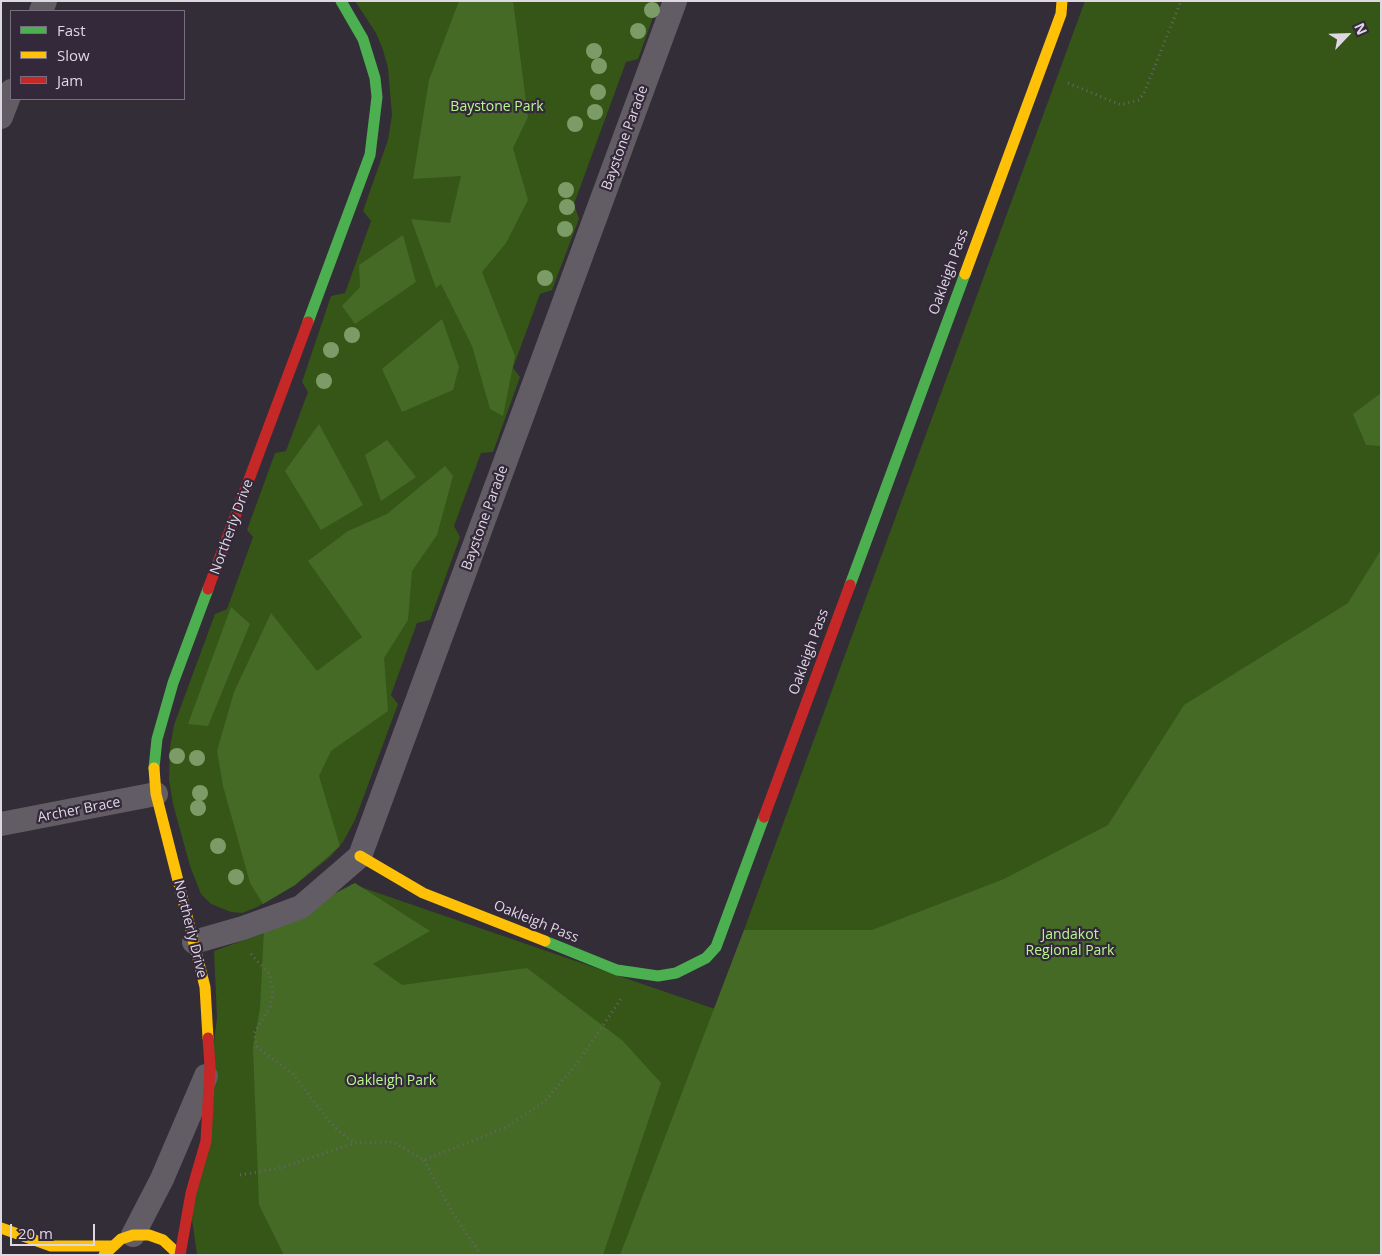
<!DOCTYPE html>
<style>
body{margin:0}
#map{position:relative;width:1382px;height:1256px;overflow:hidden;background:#322d36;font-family:"Open Sans",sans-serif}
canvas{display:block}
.frame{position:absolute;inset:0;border:2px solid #dfd8e3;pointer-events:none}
.legend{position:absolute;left:10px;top:10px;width:175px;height:90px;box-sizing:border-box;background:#33293a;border:1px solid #786f7e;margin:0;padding:6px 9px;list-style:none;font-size:15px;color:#dfd8e3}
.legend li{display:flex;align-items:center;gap:10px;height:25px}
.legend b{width:25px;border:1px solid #786f7e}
.north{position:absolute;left:1322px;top:10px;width:50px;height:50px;-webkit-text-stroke:4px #33293a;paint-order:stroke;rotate:66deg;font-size:14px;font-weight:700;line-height:20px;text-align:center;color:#dfd8e3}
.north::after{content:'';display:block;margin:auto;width:18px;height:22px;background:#dfd8e3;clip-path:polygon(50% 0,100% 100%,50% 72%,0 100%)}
.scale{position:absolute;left:10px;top:1224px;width:85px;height:22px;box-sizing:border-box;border:2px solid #dfd8e3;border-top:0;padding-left:6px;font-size:15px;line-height:18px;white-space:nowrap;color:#dfd8e3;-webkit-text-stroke:4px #33293a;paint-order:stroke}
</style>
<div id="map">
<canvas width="1382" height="1256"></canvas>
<div class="frame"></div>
<ul class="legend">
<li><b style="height:6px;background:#4caf50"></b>Fast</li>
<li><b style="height:6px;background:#ffc107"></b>Slow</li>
<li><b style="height:6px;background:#c62828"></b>Jam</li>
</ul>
<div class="north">N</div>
<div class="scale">20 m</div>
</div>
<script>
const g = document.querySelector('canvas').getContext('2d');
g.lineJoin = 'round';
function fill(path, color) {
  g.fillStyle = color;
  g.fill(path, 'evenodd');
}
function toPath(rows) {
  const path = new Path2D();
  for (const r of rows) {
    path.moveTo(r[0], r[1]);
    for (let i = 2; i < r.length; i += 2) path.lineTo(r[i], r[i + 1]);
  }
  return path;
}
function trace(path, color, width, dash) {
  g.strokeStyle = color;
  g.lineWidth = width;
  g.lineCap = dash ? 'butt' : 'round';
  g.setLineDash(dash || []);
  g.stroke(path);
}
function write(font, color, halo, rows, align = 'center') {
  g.font = font + ' "Open Sans",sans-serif';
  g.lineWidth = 4.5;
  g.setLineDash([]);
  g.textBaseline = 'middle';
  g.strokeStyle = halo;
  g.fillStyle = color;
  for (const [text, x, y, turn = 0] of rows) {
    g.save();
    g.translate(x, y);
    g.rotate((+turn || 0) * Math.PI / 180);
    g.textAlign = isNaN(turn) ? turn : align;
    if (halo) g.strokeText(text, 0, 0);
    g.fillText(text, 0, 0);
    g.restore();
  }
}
const green = toPath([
 [355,1,659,1,638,59,626,62,574,204,579,219,552,290,540,294,513,368,520,377,493,452,481,453,454,526,460,537,430,620,417,623,391,695,398,704,355,820,343,842,330,857,295,885,257,907,242,913,231,912,211,904,201,894,190,866,173,804,169,780,170,748,174,725,215,614,227,609,253,537,247,530,275,453,286,451,308,392,302,382,331,296,345,293,371,221,363,211,388,140,392,115,388,68,383,50,376,33],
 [1085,1,1381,1,1381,1255,197,1255,192,1219,217,1018,214,951,308,917,352,884,715,1009]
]);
const forest = toPath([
 [459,1,513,1,528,117,513,148,528,200,506,243,482,272,515,356,503,416,490,409,472,346,441,284,436,288,411,219,450,223,461,176,413,179,429,80],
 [403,235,416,282,355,324,342,306,360,287,359,265],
 [442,319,459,367,453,390,402,412,382,369],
 [1381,393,1381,446,1366,445,1353,414],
 [319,424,363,505,321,530,285,471],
 [387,440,416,477,381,501,365,455],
 [445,466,453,476,437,535,412,571,408,620,384,658,388,711,331,751,319,776,340,846,295,885,263,904,250,883,223,786,217,751,234,692,271,613,317,671,362,637,308,561,348,531,387,514],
 [1381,550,1381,1255,620,1255,744,930,872,930,1004,879,1108,825,1184,705,1348,603],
 [231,607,250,624,208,726,188,724],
 [355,883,430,931,373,964,402,985,527,968,623,1041,661,1083,603,1255,284,1255,259,1205,253,1047,260,1008,264,930]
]);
const path = toPath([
 [1068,83,1121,105,1139,100,1144,93,1181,1],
 [251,954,270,975,273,993,270,1007,254,1033,257,1047,293,1074,329,1121,341,1133,355,1143],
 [424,1160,454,1215,481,1255],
 [240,1175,281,1168,355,1143,393,1142,424,1160,507,1127,545,1101,576,1065,621,999]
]);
const street = toPath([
 [41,11,45,1],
 [1,117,11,91],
 [1,824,156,794],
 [194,942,243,928,301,907,360,856,675,1],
 [133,1235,162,1179,206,1076]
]);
const fast = toPath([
 [308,322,370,155,377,97,375,78,363,39,341,1],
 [850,585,965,274],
 [154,768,157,739,173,683,208,589],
 [545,941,617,970,658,976,676,973,706,958,716,947,764,817]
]);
const slow = toPath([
 [965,274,1061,14,1062,1],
 [154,768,156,794,205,987,208,1038],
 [360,856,423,893,545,941],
 [1,1228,51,1246,111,1246],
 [104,1255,121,1239,133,1235,149,1235,163,1240,179,1255]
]);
const jam = toPath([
 [208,589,308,322],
 [764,817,850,585],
 [180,1255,191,1193,206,1141,210,1066,208,1038]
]);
const trees = [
 [652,10],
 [638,31],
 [594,51],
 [599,66],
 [598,92],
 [595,112],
 [575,124],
 [566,190],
 [567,207],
 [565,229],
 [545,278],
 [352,335],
 [331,350],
 [324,381],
 [177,756],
 [197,758],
 [200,793],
 [198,808],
 [218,846],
 [236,877]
];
const parkNames = [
 ["Baystone Park",497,107],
 ["Jandakot",1070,935],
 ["Regional Park",1070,951],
 ["Oakleigh Park",391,1081]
];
const streetNames = [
 ["Baystone Parade",625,138,-70],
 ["Oakleigh Pass",949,272,-70],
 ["Baystone Parade",485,518,-70],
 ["Northerly Drive",232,527,-70],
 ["Oakleigh Pass",809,652,-70],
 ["Archer Brace",79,810,-11],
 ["Oakleigh Pass",536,922,22],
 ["Northerly Drive",190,929,76]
];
fill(green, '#355616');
fill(forest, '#446a26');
trace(path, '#69656c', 3, [1, 4]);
trace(street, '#625c65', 24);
trace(fast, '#4caf50', 11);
trace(slow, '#ffc107', 11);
trace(jam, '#c62828', 11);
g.fillStyle = '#7c9c67';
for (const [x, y] of trees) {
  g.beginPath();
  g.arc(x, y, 8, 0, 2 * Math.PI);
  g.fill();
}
write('14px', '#b9f78f', '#33293a', parkNames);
write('14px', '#dfd8e3', '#33293a', streetNames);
</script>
